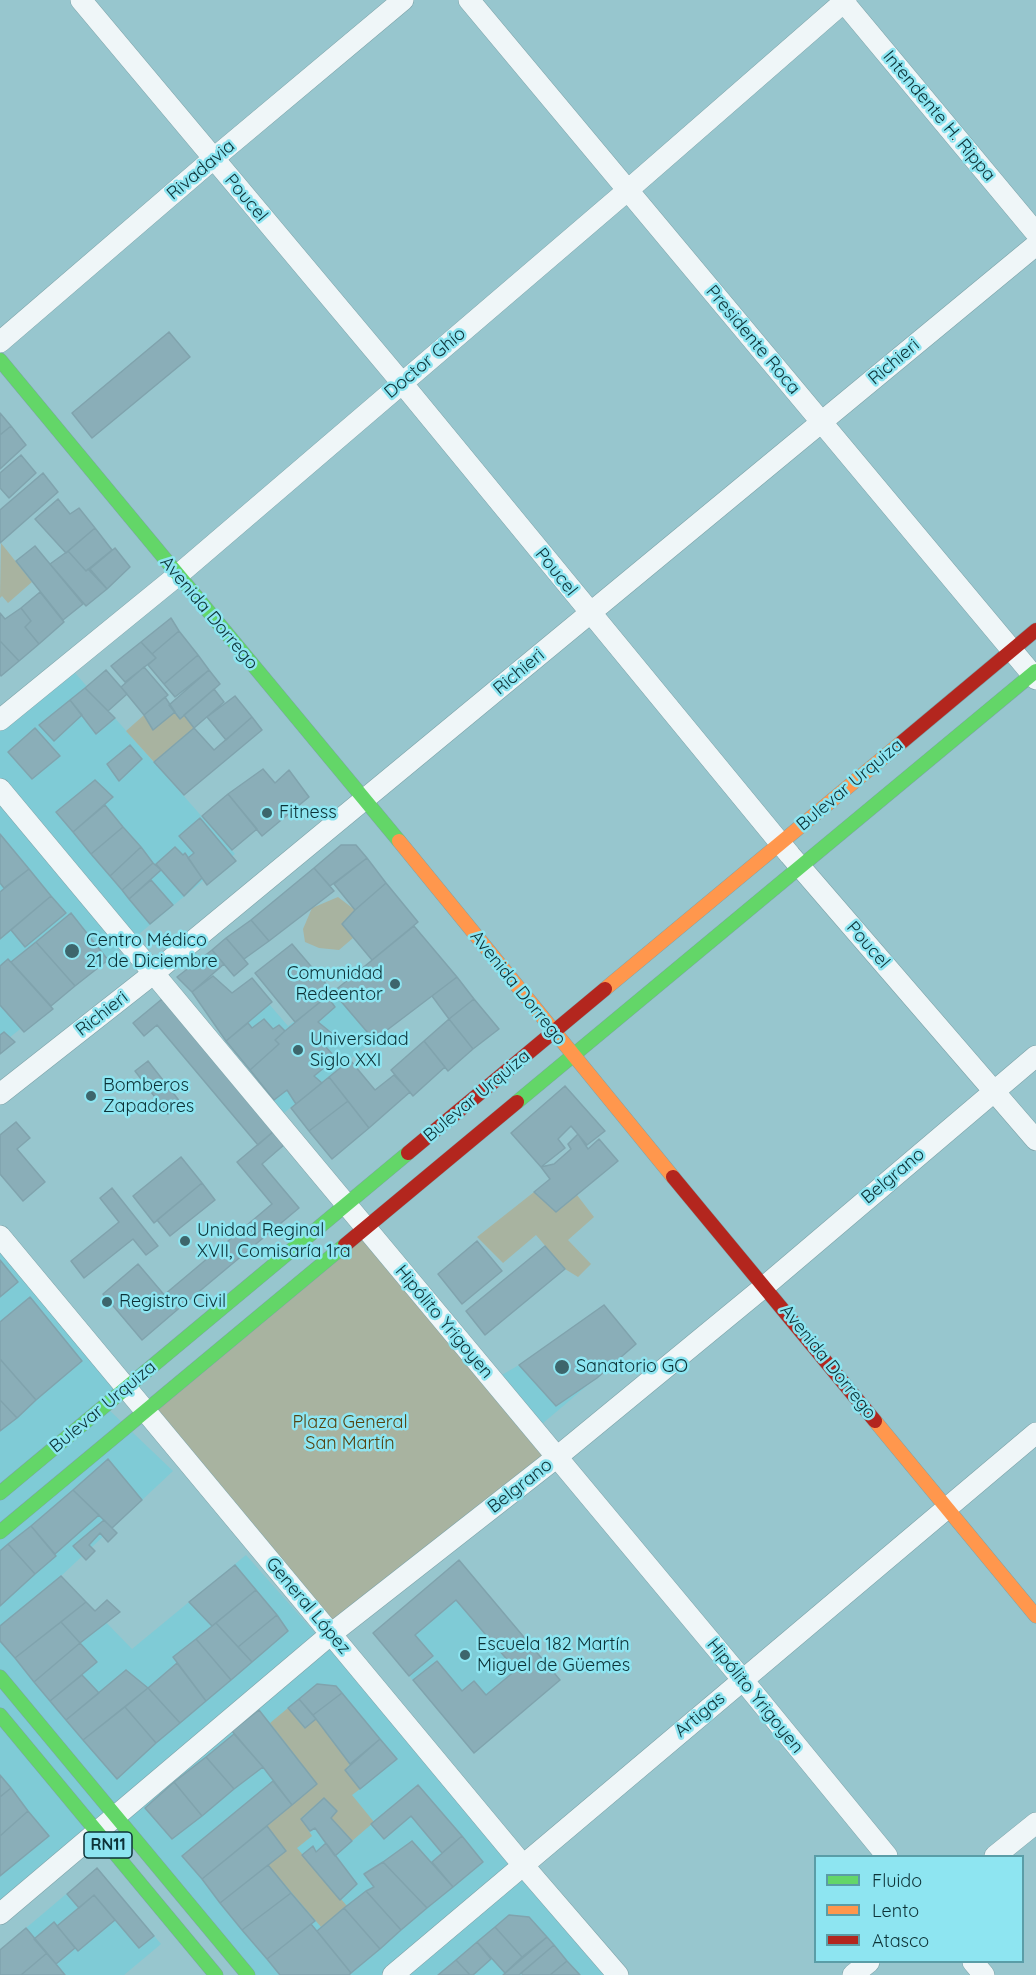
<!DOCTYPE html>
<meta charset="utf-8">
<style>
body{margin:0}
#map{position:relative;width:1036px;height:1975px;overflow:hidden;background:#97c6ce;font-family:Quicksand,sans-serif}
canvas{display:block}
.legend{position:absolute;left:814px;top:1855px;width:210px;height:108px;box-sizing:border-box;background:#8ee5f1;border:2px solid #5a9da7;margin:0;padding:8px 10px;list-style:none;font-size:18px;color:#0c3237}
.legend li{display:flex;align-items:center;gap:12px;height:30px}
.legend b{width:30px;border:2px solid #5a9da7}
</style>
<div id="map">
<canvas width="1036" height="1975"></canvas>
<ul class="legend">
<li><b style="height:8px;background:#63d668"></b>Fluido</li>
<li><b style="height:8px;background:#ff974d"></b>Lento</li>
<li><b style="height:8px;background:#b3261e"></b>Atasco</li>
</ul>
</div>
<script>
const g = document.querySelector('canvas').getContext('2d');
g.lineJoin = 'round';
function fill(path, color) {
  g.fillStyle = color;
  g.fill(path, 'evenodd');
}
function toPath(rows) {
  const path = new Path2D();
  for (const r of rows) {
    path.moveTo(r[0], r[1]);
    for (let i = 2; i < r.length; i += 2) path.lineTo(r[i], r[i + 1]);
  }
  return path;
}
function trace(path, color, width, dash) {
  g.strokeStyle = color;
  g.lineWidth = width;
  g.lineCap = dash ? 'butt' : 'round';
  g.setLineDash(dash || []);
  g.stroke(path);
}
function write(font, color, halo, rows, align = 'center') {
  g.font = font + ' Quicksand,sans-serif';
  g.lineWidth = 5;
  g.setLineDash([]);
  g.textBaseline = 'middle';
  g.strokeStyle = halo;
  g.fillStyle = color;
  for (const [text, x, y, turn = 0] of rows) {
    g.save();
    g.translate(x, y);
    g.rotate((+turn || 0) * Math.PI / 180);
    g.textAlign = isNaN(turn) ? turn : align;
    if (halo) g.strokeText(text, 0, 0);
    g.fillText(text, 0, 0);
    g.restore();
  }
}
const built = toPath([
 [68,665,235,854,115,954,0,1045,0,720],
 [333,992,374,1040,284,1113,226,1041,269,1004,288,1026],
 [0,1236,126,1388,105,1406,173,1471,61,1576,132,1649,246,1555,618,1975,248,1975,115,1815,0,1914],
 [604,1305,636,1344,542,1424,500,1376,519,1365],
 [459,1560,560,1680,474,1753,373,1633],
 [97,1868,161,1944,124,1975,0,1975,0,1950]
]);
const green = toPath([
 [1,543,32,582,8,603,2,596,0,598],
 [175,712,184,715,194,728,154,762,126,731,144,715,153,730],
 [338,897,355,910,342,924,353,938,339,950,319,948,305,942,303,929,312,908],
 [534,1192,556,1212,577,1195,594,1217,568,1240,591,1264,578,1277,565,1269,536,1235,503,1263,477,1237],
 [366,1227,557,1457,331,1634,145,1410],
 [288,1708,304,1728,316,1719,350,1764,345,1770,360,1789,352,1795,374,1822,352,1841,331,1818,337,1811,324,1798,301,1818,312,1836,297,1848,347,1906,321,1927,268,1865,267,1826,317,1784,270,1723]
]);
const building = toPath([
 [169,332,190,357,92,438,72,413,169,332],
 [0,413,11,426,0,435,0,413],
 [11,426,26,445,0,469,0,435,11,426],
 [21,455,36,473,9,498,0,488,0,473,21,455],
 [43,473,58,492,0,543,0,510,43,473],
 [58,499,70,514,79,508,95,528,66,553,35,519,58,499],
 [95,528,112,550,86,571,68,551,95,528],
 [35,546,83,604,63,620,16,561,35,546],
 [115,548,130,567,107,589,90,569,115,548],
 [68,551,86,571,88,569,107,589,86,606,50,564,68,551],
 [40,592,64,622,39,644,25,627,31,621,21,608,40,592],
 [21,608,31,621,25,627,39,644,19,661,0,641,0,613,5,619,21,608],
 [171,618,179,631,152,654,141,642,171,618],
 [179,631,198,655,164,684,148,665,156,658,152,654,179,631],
 [0,641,19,661,1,676,0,674,0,641],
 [141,642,156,658,125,682,111,666,141,642],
 [198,655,209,670,175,697,164,684,198,655],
 [144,667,168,695,144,715,121,687,144,667],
 [106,670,127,694,108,711,85,688,106,670],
 [209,670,220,684,180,719,169,705,209,670],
 [85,688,115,718,96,734,70,700,85,688],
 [214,689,224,702,194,728,184,715,214,689],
 [235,696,252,717,226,740,207,717,235,696],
 [165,697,175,712,153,730,144,715,165,697],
 [70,700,82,715,54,741,39,725,70,700],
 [252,717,262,730,184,795,154,762,194,728,214,750,252,717],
 [35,728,60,756,32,779,8,752,35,728],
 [130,745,142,759,119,781,107,764,130,745],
 [263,769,275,783,289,770,309,797,262,836,228,794,263,769],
 [95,780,113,797,73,832,56,812,95,780],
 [228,794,257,829,232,850,202,816,228,794],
 [105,805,123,827,91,854,73,832,105,805],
 [200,818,236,861,207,885,188,858,194,853,179,836,200,818],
 [123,827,141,847,110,876,91,854,123,827],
 [0,834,29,869,4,888,0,883,0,834],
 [341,845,356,845,367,858,330,886,314,868,341,845],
 [141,847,153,863,122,890,110,876,141,847],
 [175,847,183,855,185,853,202,878,184,896,156,864,175,847],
 [367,858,386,883,355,910,334,884,367,858],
 [153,863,161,870,129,899,122,890,153,863],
 [314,868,334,891,269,941,251,920,314,868],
 [29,869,51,896,0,939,0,892,29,869],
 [151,880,173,905,150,924,129,899,151,880],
 [386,883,418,922,372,960,342,924,355,910,386,883],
 [51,896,66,913,25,947,11,930,51,896],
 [71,913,108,960,75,986,36,942,71,913],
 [251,920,269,941,244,959,226,938,251,920],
 [414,926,457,977,374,1040,333,992,414,926],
 [226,938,248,964,234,976,212,950,226,938],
 [36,942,75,986,51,1006,11,962,36,942],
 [292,944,333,992,295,1022,255,973,292,944],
 [212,950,224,964,192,992,177,977,212,950],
 [8,959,53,1009,24,1032,0,1005,0,966,8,959],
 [213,976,232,993,252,978,272,1002,226,1041,192,992,213,976],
 [457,977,474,999,449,1019,432,996,457,977],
 [327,996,335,1007,318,1022,334,1035,324,1045,336,1058,314,1076,322,1083,296,1104,287,1090,274,1100,250,1070,279,1044,275,1040,285,1031,327,996],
 [162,999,274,1131,258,1145,157,1025,144,1036,133,1023,162,999],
 [474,999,499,1029,473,1049,449,1019,474,999],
 [264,1019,273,1029,279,1025,285,1031,275,1040,279,1044,250,1070,226,1041,248,1023,252,1028,264,1019],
 [449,1019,473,1049,448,1071,424,1041,449,1019],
 [4,1032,15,1042,0,1054,0,1035,4,1032],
 [424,1041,445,1067,413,1096,391,1070,424,1041],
 [350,1060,375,1090,394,1075,410,1092,369,1128,329,1077,350,1060],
 [148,1061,181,1103,168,1114,135,1071,148,1061],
 [329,1077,348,1101,309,1131,291,1108,329,1077],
 [565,1086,605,1131,587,1145,571,1126,558,1139,565,1148,541,1167,511,1133,565,1086],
 [348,1101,369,1128,332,1159,309,1131,348,1101],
 [16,1122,30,1138,17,1149,45,1182,23,1201,0,1174,0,1135,16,1122],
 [274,1131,285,1144,262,1164,299,1208,177,1310,164,1295,272,1204,237,1162,274,1131],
 [578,1134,588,1149,599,1139,618,1161,556,1212,534,1192,550,1179,541,1167,554,1164,571,1149,568,1144,578,1134],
 [181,1157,202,1183,154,1223,133,1196,181,1157],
 [202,1183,215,1200,170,1236,157,1220,202,1183],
 [112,1188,158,1246,146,1255,133,1239,84,1278,71,1261,119,1222,100,1198,112,1188],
 [477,1241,502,1271,462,1304,438,1274,477,1241],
 [545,1246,565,1269,485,1335,466,1311,545,1246],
 [0,1260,18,1282,0,1297,0,1260],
 [138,1264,177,1310,142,1340,103,1294,138,1264],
 [30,1297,82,1361,36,1400,0,1359,0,1322,30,1297],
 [604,1305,636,1344,597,1378,556,1406,519,1365,604,1305],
 [0,1359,36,1400,17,1418,0,1400,0,1359],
 [0,1400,17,1418,0,1431,0,1400],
 [108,1459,142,1500,112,1528,73,1490,108,1459],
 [73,1490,99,1515,55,1554,31,1526,73,1490],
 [104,1520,117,1533,108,1542,100,1533,89,1545,95,1551,86,1560,73,1546,104,1520],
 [31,1526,56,1556,35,1574,8,1544,31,1526],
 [8,1544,35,1574,0,1606,0,1551,8,1544],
 [459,1560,560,1680,474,1753,413,1680,437,1661,462,1691,474,1681,486,1695,516,1670,456,1600,415,1635,433,1656,409,1676,373,1633,459,1560],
 [235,1565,256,1590,212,1626,189,1602,235,1565],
 [61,1576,86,1602,15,1658,0,1641,0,1626,61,1576],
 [256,1590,277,1615,238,1647,216,1623,256,1590],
 [107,1600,120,1612,80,1643,61,1622,86,1602,95,1611,107,1600],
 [277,1615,288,1631,252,1662,238,1647,277,1615],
 [61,1622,80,1643,34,1682,15,1658,61,1622],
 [216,1623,252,1662,231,1680,196,1639,216,1623],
 [196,1639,231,1680,206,1701,173,1657,196,1639],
 [80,1643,97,1662,50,1701,34,1682,80,1643],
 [177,1663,206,1701,180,1723,148,1688,177,1663],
 [126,1670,148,1688,83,1740,66,1720,126,1670],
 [82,1675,99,1693,66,1720,50,1701,82,1675],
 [317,1684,336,1686,342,1693,313,1715,299,1699,317,1684],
 [148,1688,180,1723,156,1743,125,1707,148,1688],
 [342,1693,380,1739,350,1764,313,1715,342,1693],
 [299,1699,316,1719,305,1728,288,1708,299,1699],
 [125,1707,156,1743,117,1779,83,1740,125,1707],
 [259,1710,317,1784,292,1805,263,1767,232,1731,259,1710],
 [234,1734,263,1767,234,1789,206,1757,234,1734],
 [380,1739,397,1759,360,1789,345,1770,380,1739],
 [206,1757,234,1789,202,1816,174,1782,206,1757],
 [0,1775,11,1788,0,1797,0,1775],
 [273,1781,292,1805,202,1879,182,1856,273,1781],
 [174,1782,202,1816,172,1839,145,1808,174,1782],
 [418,1785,462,1836,442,1853,411,1816,384,1839,371,1824,418,1785],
 [11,1788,28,1811,0,1836,0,1797,11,1788],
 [324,1798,337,1811,331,1818,352,1841,335,1856,315,1828,310,1831,301,1819,324,1798],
 [28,1811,49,1836,0,1876,0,1836,28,1811],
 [267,1826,286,1851,220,1903,202,1879,267,1826],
 [462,1836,483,1862,453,1887,432,1862,462,1836],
 [412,1841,453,1887,427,1908,383,1862,412,1841],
 [326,1843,357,1884,340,1900,302,1855,313,1846,316,1852,326,1843],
 [383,1862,427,1908,401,1930,366,1891,374,1887,364,1874,383,1862],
 [268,1865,291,1893,242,1930,220,1903,268,1865],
 [97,1868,154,1936,139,1948,94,1895,79,1908,67,1894,97,1868],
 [366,1891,401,1930,380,1949,344,1908,366,1891],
 [291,1893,315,1921,267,1959,242,1930,291,1893],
 [94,1895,115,1920,78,1951,57,1926,94,1895],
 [344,1908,380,1949,351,1973,317,1931,344,1908],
 [509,1915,529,1917,547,1937,522,1957,495,1927,509,1915],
 [54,1922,75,1948,56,1964,34,1939,54,1922],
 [311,1924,351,1973,349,1975,280,1975,267,1959,311,1924],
 [495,1927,522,1957,505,1973,477,1942,495,1927],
 [26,1928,47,1953,21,1975,0,1975,0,1950,26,1928],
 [547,1937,554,1945,519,1975,503,1975,547,1937],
 [477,1942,491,1959,473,1975,470,1975,456,1960,477,1942],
 [554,1945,567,1961,550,1975,523,1975,521,1973,554,1945],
 [47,1953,65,1975,21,1975,47,1953],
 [456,1960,470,1975,438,1975,456,1960],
 [567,1961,580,1975,550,1975,567,1961]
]);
const street = toPath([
 [81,0,402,383,790,855,1036,1140],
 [469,0,1036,679],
 [842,0,1036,233],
 [0,342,213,159,403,0],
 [0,720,178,575,628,190,846,0],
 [0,789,742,1679,887,1856],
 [0,1094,154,973,1036,245],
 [0,1236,523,1865,618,1975],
 [995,1856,1036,1823],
 [0,1914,331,1634,557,1457,765,1286,1036,1056],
 [973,1962,984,1975],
 [393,1975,1036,1433],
 [853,1975,869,1962]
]);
const fast = toPath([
 [0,360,399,841],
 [517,1102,1036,671],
 [0,1493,408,1153],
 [0,1532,345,1245],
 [0,1677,248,1975],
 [0,1715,216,1975]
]);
const slow = toPath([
 [399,841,673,1177],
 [605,989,902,742],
 [875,1421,1036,1616]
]);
const jam = toPath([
 [902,742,1036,630],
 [408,1153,605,989],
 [673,1177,875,1421],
 [345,1245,517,1102]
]);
const markers = [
 [267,813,6,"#3d666c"],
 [72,951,8,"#3d666c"],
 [395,984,6,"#3d666c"],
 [298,1050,6,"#3d666c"],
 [91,1096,6,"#3d666c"],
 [185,1241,6,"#3d666c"],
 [107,1302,6,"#3d666c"],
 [562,1367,8,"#3d666c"],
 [465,1655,6,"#3d666c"]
];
const shields = [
 [108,1845,48]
];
const shieldNames = [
 ["RN11",108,1845]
];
const streetNames = [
 ["Intendente H. Rippa",939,116,50],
 ["Rivadavia",201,170,-40],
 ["Poucel",246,198,50],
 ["Presidente Roca",753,340,50],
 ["Richieri",894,362,-40],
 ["Doctor Ghío",425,363,-40],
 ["Poucel",556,572,51],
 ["Avenida Dorrego",209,613,50],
 ["Richieri",519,672,-40],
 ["Bulevar Urquiza",850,785,-40],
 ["Poucel",868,945,49],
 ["Avenida Dorrego",518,988,51],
 ["Richieri",102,1014,-38],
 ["Bulevar Urquiza",477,1096,-40],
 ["Belgrano",893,1176,-40],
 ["Hipólito Yrigoyen",444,1322,50],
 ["Avenida Dorrego",828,1362,51],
 ["Bulevar Urquiza",103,1407,-40],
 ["Belgrano",520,1486,-38],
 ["General López",308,1606,50],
 ["Hipólito Yrigoyen",755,1696,51],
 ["Artigas",700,1715,-40]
];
const poiNames = [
 ["Fitness",279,813],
 ["Centro Médico",86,941],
 ["21 de Diciembre",86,962],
 ["Comunidad",383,974,"right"],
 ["Redeentor",383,995,"right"],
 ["Universidad",310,1040],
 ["Siglo XXI",310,1061],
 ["Bomberos",103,1086],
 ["Zapadores",103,1107],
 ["Unidad Reginal",197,1231],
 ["XVII, Comisaría 1ra",197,1252],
 ["Registro Civil",119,1302],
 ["Sanatorio GO",576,1367],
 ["Escuela 182 Martín",477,1645],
 ["Miguel de Güemes",477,1666]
];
const parkNames = [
 ["Plaza General",350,1423],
 ["San Martín",350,1444]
];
fill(built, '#7fcbd6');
fill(green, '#a8b3a0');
fill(building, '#8aaeb8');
trace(building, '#80a3ad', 1.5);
trace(street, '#7ca2a8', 22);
trace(fast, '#7ca2a8', 15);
trace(slow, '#7ca2a8', 15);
trace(jam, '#7ca2a8', 15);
trace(street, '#eff6f8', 21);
trace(fast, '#63d668', 14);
trace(slow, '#ff974d', 14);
trace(jam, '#b3261e', 14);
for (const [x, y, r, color] of markers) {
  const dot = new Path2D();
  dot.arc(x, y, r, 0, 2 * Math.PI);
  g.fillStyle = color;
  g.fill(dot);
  trace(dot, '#8ee5f1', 2);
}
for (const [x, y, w] of shields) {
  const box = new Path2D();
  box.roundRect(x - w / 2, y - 13, w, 26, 4.5);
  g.fillStyle = '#8ee5f1';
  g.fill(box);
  trace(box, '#0c3237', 1.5);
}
write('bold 16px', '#0c3237', null, shieldNames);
write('18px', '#0c3237', '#8ee5f1', streetNames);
write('18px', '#0c3237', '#8ee5f1', poiNames, 'left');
write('18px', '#564311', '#8ee5f1', parkNames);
</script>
